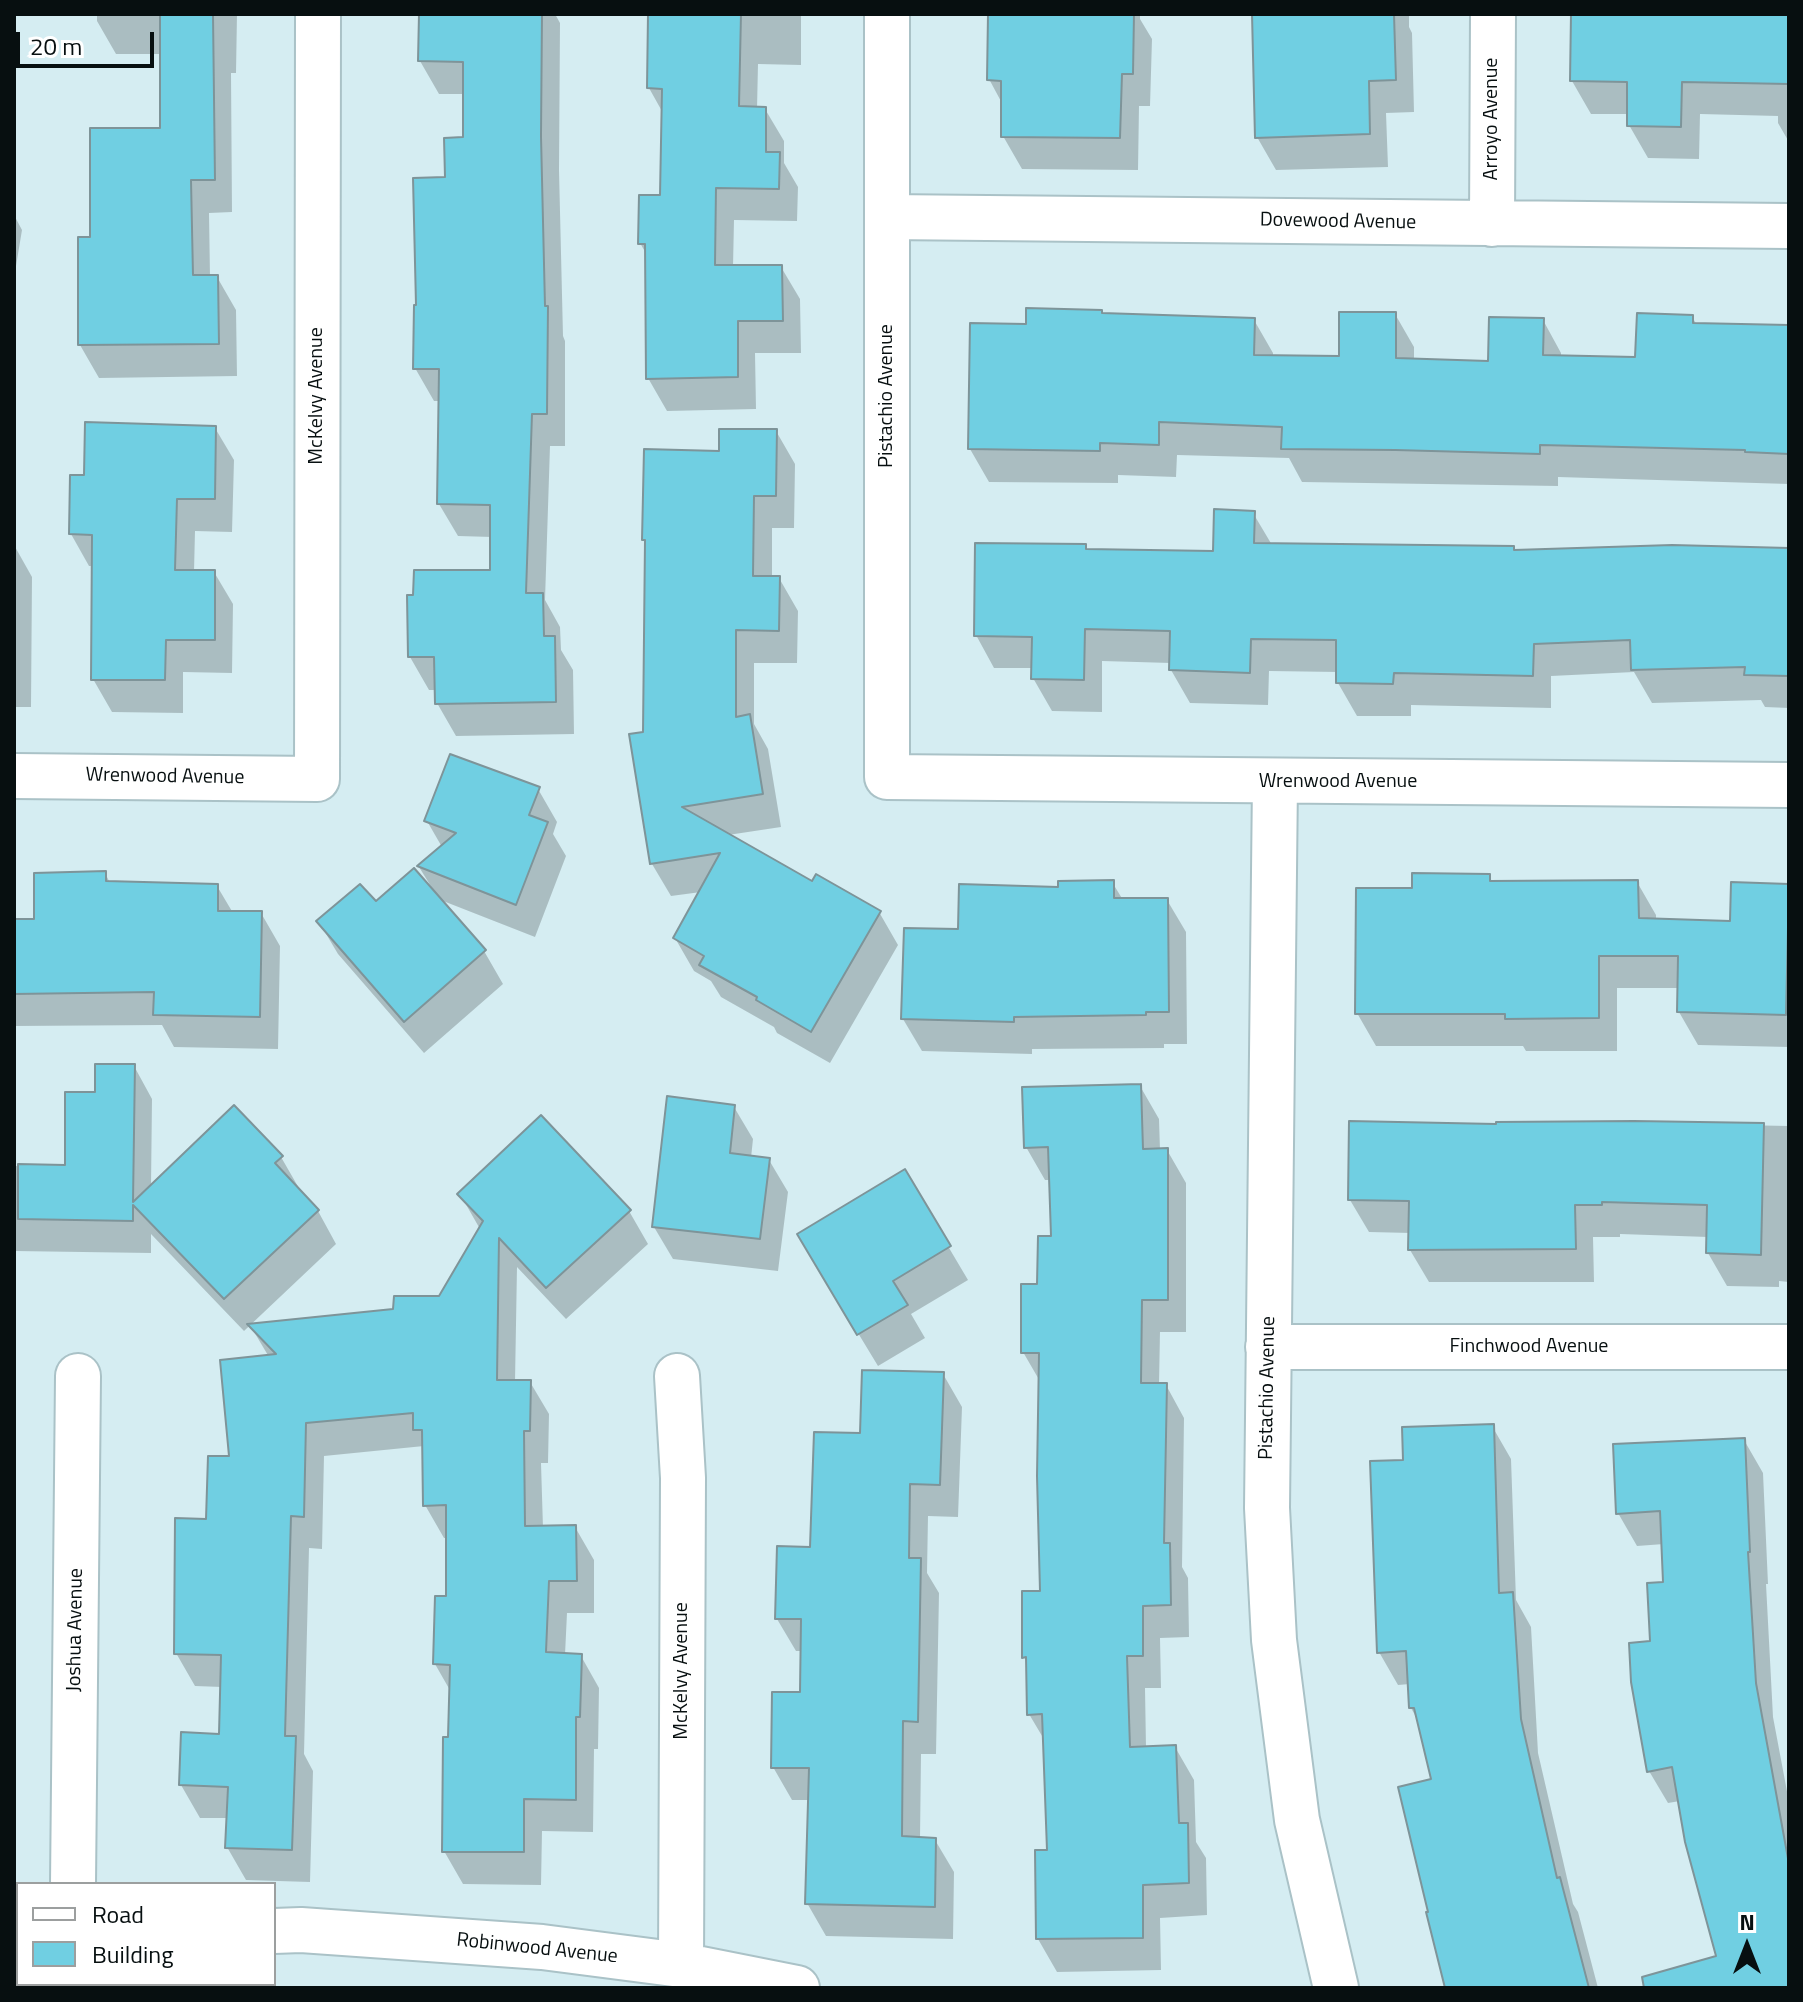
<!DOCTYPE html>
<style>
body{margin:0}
#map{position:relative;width:1803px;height:2002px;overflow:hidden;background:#d5edf2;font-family:"Titillium Web",sans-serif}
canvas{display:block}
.frame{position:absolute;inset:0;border:16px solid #070f10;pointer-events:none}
.legend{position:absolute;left:16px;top:1882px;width:260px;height:104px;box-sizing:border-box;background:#fff;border:2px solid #9c9f9f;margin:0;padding:10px 14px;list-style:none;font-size:24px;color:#070f10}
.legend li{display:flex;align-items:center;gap:16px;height:40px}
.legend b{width:40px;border:2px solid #9c9f9f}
.north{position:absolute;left:1707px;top:1906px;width:80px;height:80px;-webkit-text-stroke:6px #fff;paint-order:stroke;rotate:0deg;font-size:22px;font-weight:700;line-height:32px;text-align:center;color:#070f10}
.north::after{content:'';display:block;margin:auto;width:28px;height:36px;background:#070f10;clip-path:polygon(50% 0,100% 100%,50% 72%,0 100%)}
.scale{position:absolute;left:16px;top:32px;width:138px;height:36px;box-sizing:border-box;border:4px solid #070f10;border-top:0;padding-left:10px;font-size:24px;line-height:28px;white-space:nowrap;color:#070f10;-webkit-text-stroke:6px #fff;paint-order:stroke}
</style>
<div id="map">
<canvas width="1803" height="2002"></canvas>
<div class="frame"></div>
<ul class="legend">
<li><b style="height:10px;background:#fff"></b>Road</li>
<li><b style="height:22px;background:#70cfe2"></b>Building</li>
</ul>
<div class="north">N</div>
<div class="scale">20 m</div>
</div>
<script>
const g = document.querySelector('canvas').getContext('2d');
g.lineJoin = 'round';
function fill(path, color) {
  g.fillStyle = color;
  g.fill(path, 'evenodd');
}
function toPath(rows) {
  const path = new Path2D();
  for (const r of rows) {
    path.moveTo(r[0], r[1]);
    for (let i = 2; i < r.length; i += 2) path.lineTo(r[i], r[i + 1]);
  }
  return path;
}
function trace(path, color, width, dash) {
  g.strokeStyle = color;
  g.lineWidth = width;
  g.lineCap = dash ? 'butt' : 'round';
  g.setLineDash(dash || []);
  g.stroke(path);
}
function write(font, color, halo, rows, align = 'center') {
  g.font = font + ' "Titillium Web",sans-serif';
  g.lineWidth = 6;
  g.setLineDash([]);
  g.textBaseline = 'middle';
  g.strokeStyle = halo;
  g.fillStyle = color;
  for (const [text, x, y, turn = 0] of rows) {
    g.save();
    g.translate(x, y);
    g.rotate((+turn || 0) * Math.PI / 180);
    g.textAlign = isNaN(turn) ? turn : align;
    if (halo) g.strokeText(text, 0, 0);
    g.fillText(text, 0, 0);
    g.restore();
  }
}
const shadow = toPath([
 [97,14,237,14,236,73,231,73,232,212,209,213,210,277,217,277,236,310,237,376,99,378,80,345,92,239,162,130,162,54,116,54,97,21],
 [421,14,555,14,560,23,559,170,563,336,565,341,565,446,550,446,545,600,560,627,561,650,573,670,574,734,456,736,437,703,437,690,429,690,410,657,492,572,492,537,458,536,439,504,441,401,434,401,415,368,447,179,465,139,465,94,439,94,420,61],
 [650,14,801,14,801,65,758,64,757,109,765,109,784,141,784,163,798,187,797,221,734,220,733,267,781,267,800,299,801,353,755,353,756,409,667,411,648,378,647,255,640,243,662,197,663,113,649,88],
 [990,14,1140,14,1140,19,1152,39,1150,106,1139,106,1138,170,1022,169,1003,136,1003,105,989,79],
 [1254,14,1409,14,1409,27,1412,33,1414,112,1386,113,1388,167,1276,170,1257,137],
 [1573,14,1789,14,1789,142,1778,123,1778,116,1700,114,1699,159,1648,158,1629,125,1629,114,1591,114,1572,81],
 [14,215,22,230,14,278],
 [1395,314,1414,347,1414,361,1490,363,1543,320,1561,353,1561,357,1637,359,1692,317,1697,325,1789,327,1789,484,1558,477,1558,486,1302,482,1289,458,1177,455,1176,477,1118,475,1118,483,989,482,970,449,1028,326,1103,315,1254,320,1273,353,1273,357,1341,358],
 [215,428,234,460,232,532,195,531,194,572,214,572,233,604,232,673,183,672,183,713,112,712,93,679,94,566,89,566,71,534,86,477],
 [776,431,795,464,794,528,772,528,772,578,779,578,798,611,797,663,754,663,754,724,768,749,781,827,728,835,813,883,879,912,898,945,830,1063,777,1033,774,1027,721,997,711,981,694,971,675,938,701,892,671,896,652,864,632,736,645,734,647,545,644,540,720,453],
 [1253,513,1272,545,1515,551,1789,550,1789,708,1765,707,1761,700,1652,703,1634,672,1551,676,1551,708,1411,705,1411,716,1357,716,1338,683,1338,672,1269,671,1268,705,1190,703,1171,670,1171,663,1102,661,1102,712,1052,711,1033,678,1033,668,994,668,976,635,1085,546,1088,551,1214,553],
 [14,545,32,577,31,707,14,707],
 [538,789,557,822,553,834,566,856,535,937,438,899,484,951,503,984,424,1053,338,954,319,922,375,903,432,888,419,867,442,847,427,821],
 [105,873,110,883,217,886,233,913,261,913,280,946,278,1049,174,1047,162,1025,14,1026,14,921,36,921],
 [1489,876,1493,883,1637,882,1656,915,1656,920,1732,923,1788,886,1789,1047,1698,1045,1679,1012,1680,988,1617,988,1617,1051,1526,1051,1523,1046,1376,1046,1357,1013,1414,890],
 [1112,882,1123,900,1167,900,1186,932,1187,1044,1164,1044,1164,1048,1032,1049,1032,1054,922,1051,903,1019,960,931,1060,889],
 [134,1066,152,1099,151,1187,281,1157,300,1190,298,1191,318,1211,336,1244,244,1331,151,1234,151,1253,14,1251,14,1166,67,1167,96,1094],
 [1140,1086,1159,1119,1160,1150,1167,1150,1186,1183,1186,1332,1160,1332,1159,1385,1166,1385,1184,1418,1182,1567,1188,1578,1189,1637,1160,1638,1161,1688,1145,1688,1146,1748,1175,1747,1194,1780,1196,1842,1206,1858,1207,1915,1160,1918,1161,1970,1057,1972,1038,1939,1049,1852,1045,1741,1029,1714,1029,1664,1024,1657,1042,1593,1041,1383,1023,1352,1053,1239,1051,1180,1045,1180,1026,1147],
 [734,1107,753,1139,751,1158,769,1160,788,1192,778,1271,673,1259,654,1227],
 [1634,1123,1789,1126,1789,1282,1779,1281,1779,1287,1727,1286,1708,1253,1708,1237,1620,1234,1620,1237,1593,1237,1594,1282,1429,1282,1410,1250,1411,1233,1369,1232,1350,1200,1498,1126],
 [904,1172,968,1280,911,1314,925,1338,878,1366,818,1267],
 [460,1194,629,1211,648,1244,566,1319,517,1267,515,1382,530,1382,549,1414,548,1463,541,1463,543,1528,575,1527,594,1560,594,1613,567,1613,565,1655,581,1656,599,1688,598,1749,594,1749,593,1832,542,1831,541,1885,463,1884,444,1851,451,1692,435,1664,448,1598,448,1538,444,1538,425,1505,424,1446,324,1456,322,1549,309,1548,304,1754,313,1771,310,1882,246,1880,227,1847,228,1818,200,1818,181,1785,221,1736,222,1687,195,1686,176,1653,208,1521,269,1357,250,1325,395,1311,440,1298,480,1229],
 [943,1374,962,1407,958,1517,928,1516,927,1573,939,1593,936,1754,921,1754,920,1839,935,1840,954,1872,953,1939,826,1936,807,1903,810,1800,792,1800,773,1767,802,1694,803,1651,796,1651,777,1619,811,1549,862,1436],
 [1492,1426,1511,1459,1516,1600,1531,1627,1538,1753,1573,1904,1578,1912,1598,1988,1447,1988,1433,1781,1420,1724,1411,1708,1410,1684,1398,1685,1379,1652,1405,1462],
 [1744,1440,1763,1473,1768,1584,1766,1584,1773,1717,1789,1802,1789,1988,1706,1988,1718,1958,1680,1801,1668,1803,1649,1771,1652,1643,1665,1584,1664,1544,1637,1546,1618,1513]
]);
const building = toPath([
 [160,14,213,14,215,180,191,180,193,275,218,275,219,344,78,345,78,237,90,237,90,128,160,128,160,14],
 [419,14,542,14,541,136,545,306,548,306,547,414,532,414,526,593,543,593,544,636,555,636,556,702,435,704,434,657,408,657,407,595,413,595,414,570,490,570,490,505,437,504,439,369,413,369,414,305,416,305,413,178,445,177,444,138,463,137,463,62,418,61,419,14],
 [648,14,741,14,739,106,766,107,766,152,780,152,779,189,716,188,715,265,782,265,783,321,738,321,738,377,646,379,645,244,638,244,639,195,660,195,662,89,647,88,648,14],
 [988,14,1134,14,1133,74,1122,74,1120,138,1001,137,1001,81,987,80,988,14],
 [1252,14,1394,14,1396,80,1369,81,1370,134,1255,138,1252,14],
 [1571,14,1789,14,1789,84,1682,82,1681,127,1627,126,1627,82,1570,81,1571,14],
 [1026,308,1102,310,1102,313,1255,318,1254,355,1339,356,1339,312,1396,312,1396,358,1488,361,1489,317,1544,318,1543,355,1635,357,1637,313,1693,315,1693,323,1789,325,1789,454,1745,452,1745,450,1540,445,1540,454,1395,450,1281,449,1282,427,1159,422,1159,445,1100,443,1100,451,968,449,970,323,1026,324,1026,308],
 [85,422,216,426,215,499,177,499,175,570,215,570,215,640,166,640,165,680,91,680,92,535,69,534,70,475,84,475,85,422],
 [719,429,777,429,776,496,754,496,753,576,780,576,779,631,736,630,736,717,750,714,763,794,682,807,812,881,816,874,881,911,811,1032,756,1000,757,997,699,965,704,956,673,938,720,853,650,864,629,734,643,732,645,540,642,540,644,449,719,451,719,429],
 [1214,509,1255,511,1254,543,1514,546,1514,550,1672,545,1789,548,1789,676,1744,675,1745,667,1631,670,1630,640,1534,644,1533,676,1394,673,1393,684,1336,683,1336,640,1251,639,1250,673,1169,670,1170,631,1085,629,1084,680,1031,679,1032,637,974,636,975,543,1086,544,1086,549,1213,551,1214,509],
 [450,754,540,787,529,815,548,822,516,905,417,866,456,833,424,821,450,754],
 [414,868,486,950,404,1022,316,921,360,884,376,901,414,868],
 [106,871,106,881,218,884,218,911,262,911,260,1017,153,1015,154,992,14,994,14,919,34,919,34,873,106,871],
 [1412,873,1490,874,1490,881,1638,880,1639,918,1730,921,1731,882,1789,884,1786,1015,1677,1012,1678,956,1599,956,1599,1018,1505,1019,1505,1014,1355,1014,1356,888,1412,888,1412,873],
 [1114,880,1114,898,1168,898,1169,1012,1146,1012,1146,1015,1014,1017,1014,1022,901,1019,904,928,958,929,959,884,1058,887,1058,881,1114,880],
 [95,1064,135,1064,133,1202,234,1105,283,1156,275,1163,319,1210,224,1299,133,1205,133,1221,18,1219,18,1164,65,1165,65,1092,95,1092,95,1064],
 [1141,1084,1143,1149,1168,1148,1168,1300,1142,1300,1141,1383,1167,1383,1164,1543,1170,1543,1171,1605,1143,1606,1143,1656,1127,1656,1130,1747,1176,1745,1179,1823,1188,1823,1189,1883,1143,1885,1143,1938,1036,1939,1035,1850,1047,1850,1042,1714,1027,1715,1026,1657,1022,1658,1022,1591,1040,1591,1037,1476,1039,1353,1021,1353,1021,1284,1037,1284,1038,1236,1051,1236,1048,1147,1024,1148,1022,1087,1141,1084],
 [667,1096,735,1105,730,1153,770,1158,760,1239,652,1227,667,1096],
 [541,1115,631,1210,546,1288,499,1238,497,1380,531,1380,530,1431,524,1431,525,1526,576,1525,577,1581,549,1581,546,1652,582,1654,580,1717,576,1717,576,1800,524,1799,524,1852,442,1852,443,1737,448,1737,450,1665,433,1664,435,1596,446,1596,446,1505,423,1506,422,1430,413,1430,413,1413,306,1423,304,1517,291,1516,285,1736,296,1736,292,1850,225,1848,228,1787,179,1785,181,1732,219,1734,221,1655,174,1654,175,1518,206,1519,208,1456,229,1456,220,1360,276,1354,247,1324,393,1309,394,1296,439,1296,483,1221,457,1194,541,1115],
 [1349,1121,1496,1124,1496,1122,1634,1121,1764,1123,1761,1255,1706,1253,1707,1205,1602,1202,1602,1205,1575,1205,1576,1249,1408,1250,1409,1201,1348,1200,1349,1121],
 [905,1169,951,1246,893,1281,908,1305,857,1335,797,1234,905,1169],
 [862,1370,944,1372,940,1485,910,1484,909,1558,921,1558,918,1722,903,1721,902,1836,936,1838,935,1907,805,1904,809,1768,771,1768,772,1692,800,1692,801,1619,775,1619,777,1546,810,1547,814,1432,860,1433,862,1370],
 [1494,1424,1499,1593,1513,1592,1521,1719,1557,1878,1560,1877,1589,1988,1445,1988,1426,1912,1428,1912,1398,1787,1431,1779,1414,1708,1409,1708,1406,1651,1377,1653,1370,1461,1403,1460,1402,1427,1494,1424],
 [1745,1438,1750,1552,1748,1552,1756,1683,1789,1864,1789,1988,1644,1988,1642,1977,1716,1956,1685,1842,1672,1767,1647,1772,1631,1682,1629,1643,1650,1641,1647,1583,1663,1582,1660,1511,1616,1514,1613,1444,1745,1438]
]);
const minor = toPath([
 [887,14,887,777,1789,785],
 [887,217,1789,226],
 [1492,224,1493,14],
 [14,776,317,779,318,14],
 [1275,781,1267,1508,1274,1640,1297,1820,1336,1988],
 [1268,1347,1789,1347],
 [677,1376,683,1478,681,1965],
 [73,1884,78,1376],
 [274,1931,301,1930,542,1947,681,1965,797,1988],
 [14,1941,18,1941]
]);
const streetNames = [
 ["Arroyo Avenue",1492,119,-90],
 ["Dovewood Avenue",1338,222,1],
 ["McKelvy Avenue",317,396,-90],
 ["Pistachio Avenue",887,396,-90],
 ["Wrenwood Avenue",165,777,1],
 ["Wrenwood Avenue",1338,782],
 ["Finchwood Avenue",1529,1347],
 ["Pistachio Avenue",1268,1388,-89],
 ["Joshua Avenue",76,1630,-89],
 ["McKelvy Avenue",682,1671,-90],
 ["Robinwood Avenue",537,1949,6]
];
fill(shadow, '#0003');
fill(building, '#70cfe2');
trace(building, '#7e9499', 2);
trace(minor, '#aac2c7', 48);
trace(minor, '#fff', 44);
write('20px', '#070f10', '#fff', streetNames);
</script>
